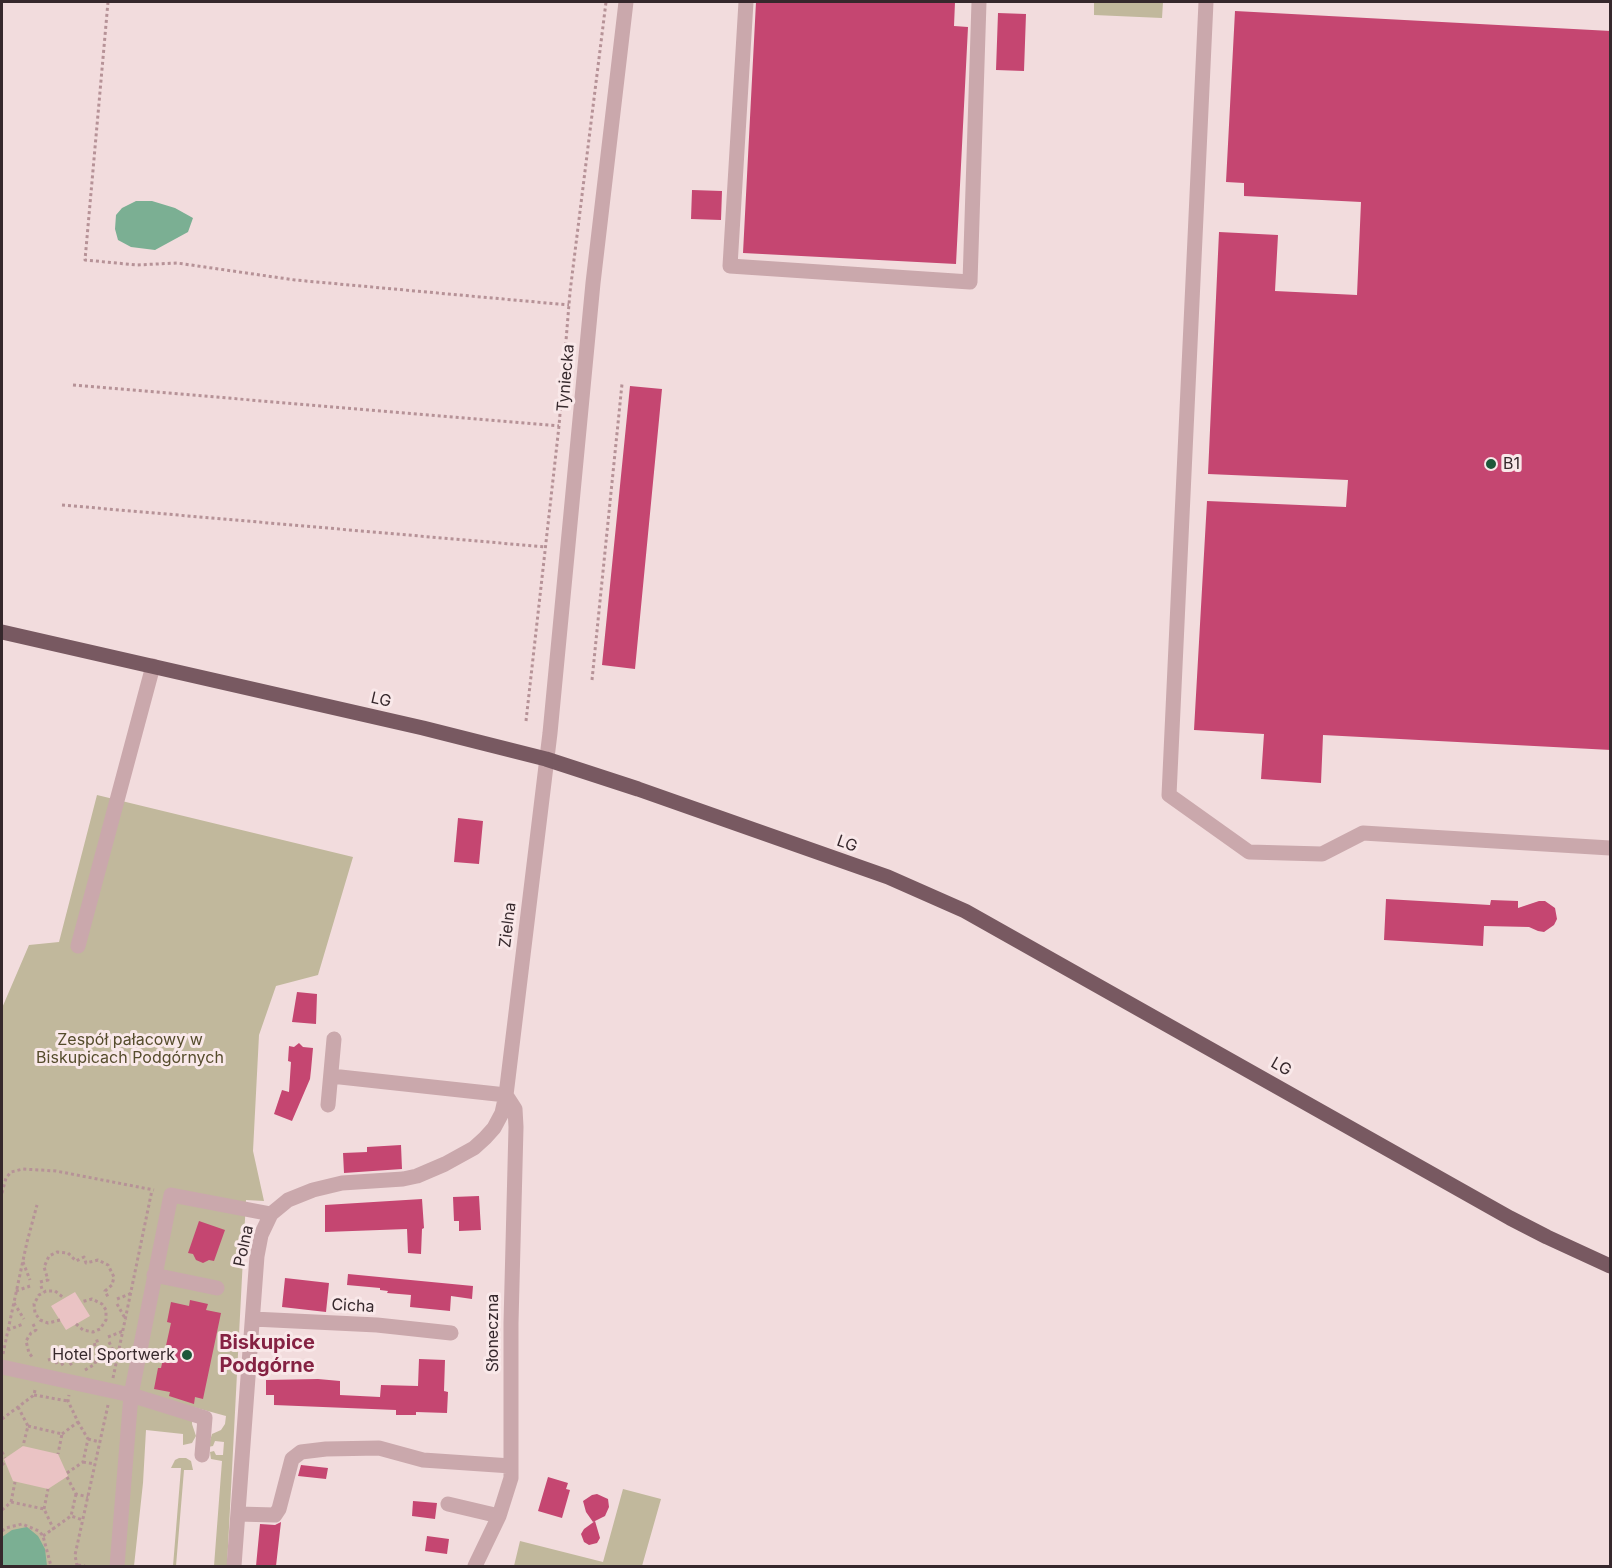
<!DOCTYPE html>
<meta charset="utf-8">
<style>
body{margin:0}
#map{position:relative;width:1612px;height:1568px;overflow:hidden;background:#f2dcdd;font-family:Inter,sans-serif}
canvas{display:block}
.frame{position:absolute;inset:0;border:3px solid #36282c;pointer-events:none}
</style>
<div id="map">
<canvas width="1612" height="1568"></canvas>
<div class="frame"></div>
</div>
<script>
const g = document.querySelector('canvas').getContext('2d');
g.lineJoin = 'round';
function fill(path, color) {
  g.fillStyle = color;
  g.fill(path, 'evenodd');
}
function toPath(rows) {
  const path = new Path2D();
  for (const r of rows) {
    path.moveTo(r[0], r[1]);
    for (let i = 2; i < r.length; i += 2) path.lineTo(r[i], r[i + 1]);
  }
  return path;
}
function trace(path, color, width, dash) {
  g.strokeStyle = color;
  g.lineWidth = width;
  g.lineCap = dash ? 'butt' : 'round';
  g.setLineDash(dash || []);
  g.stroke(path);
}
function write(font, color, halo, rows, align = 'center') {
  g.font = font + ' Inter,sans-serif';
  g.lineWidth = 6;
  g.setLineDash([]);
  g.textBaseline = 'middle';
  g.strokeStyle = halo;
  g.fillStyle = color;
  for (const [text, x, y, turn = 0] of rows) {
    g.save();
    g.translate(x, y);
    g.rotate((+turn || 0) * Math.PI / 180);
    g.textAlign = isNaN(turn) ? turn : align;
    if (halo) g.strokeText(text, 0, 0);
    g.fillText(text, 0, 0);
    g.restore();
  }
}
const green = toPath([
 [1094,2,1163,2,1162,18,1094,15],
 [97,795,353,857,318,975,276,986,259,1035,253,1151,264,1201,246,1200,227,1566,214,1566,222,1461,211,1459,210,1452,214,1451,216,1455,223,1455,224,1442,215,1441,213,1446,208,1447,212,1434,221,1430,225,1424,226,1416,193,1407,192,1424,196,1436,192,1443,183,1445,183,1434,146,1430,143,1483,134,1566,2,1566,2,1008,29,945,59,942],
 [179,1458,186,1458,191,1461,193,1470,184,1470,176,1566,173,1566,181,1468,171,1468,175,1460],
 [623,1489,661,1499,642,1566,514,1566,520,1541,603,1562]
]);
const plaza = toPath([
 [75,1292,90,1316,66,1330,51,1306],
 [23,1446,58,1454,68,1476,48,1489,13,1481,4,1459]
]);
const water = toPath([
 [136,201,152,201,175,208,193,218,188,232,155,250,131,247,118,240,115,229,116,215,122,208],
 [27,1527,38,1536,45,1549,47,1566,2,1566,2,1537,12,1530]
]);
const building = toPath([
 [756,2,955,2,954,26,968,27,956,264,743,253],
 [1235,11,1611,31,1611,750,1323,735,1321,783,1261,779,1264,734,1194,730,1207,501,1346,507,1348,480,1208,474,1219,232,1278,235,1275,291,1357,295,1361,202,1244,196,1244,183,1226,182],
 [998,13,1026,14,1024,71,996,70],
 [692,190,722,191,721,220,691,219],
 [630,386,662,389,635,669,602,665],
 [458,818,483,821,479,864,454,862],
 [1386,899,1490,905,1491,900,1518,901,1518,908,1539,901,1545,901,1555,908,1557,919,1554,925,1544,932,1538,931,1529,927,1484,926,1483,946,1384,940],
 [297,992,317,994,316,1024,292,1022],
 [299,1043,303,1047,313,1048,311,1070,310,1079,292,1121,274,1114,282,1090,289,1092,291,1062,288,1061,289,1046,294,1047],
 [401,1145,402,1169,344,1173,343,1153,367,1152,367,1147],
 [479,1196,481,1230,459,1231,459,1221,454,1221,453,1197],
 [422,1199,424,1228,422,1229,421,1254,408,1253,407,1229,325,1232,325,1205],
 [199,1221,225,1230,214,1261,209,1260,203,1263,196,1260,193,1254,188,1253],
 [348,1274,473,1286,472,1299,451,1296,450,1311,410,1307,411,1295,387,1293,388,1291,380,1290,380,1288,347,1285],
 [285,1278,329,1283,326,1312,282,1307],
 [190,1300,208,1304,206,1310,221,1313,203,1399,195,1397,194,1404,169,1396,170,1392,154,1389,158,1368,161,1368,171,1323,167,1322,171,1302,189,1306],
 [419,1359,445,1360,444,1391,448,1392,447,1413,416,1412,416,1415,396,1415,396,1410,274,1405,274,1395,266,1395,266,1380,318,1379,340,1381,340,1395,380,1397,381,1385,418,1386],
 [301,1465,328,1468,326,1479,298,1476],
 [548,1477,568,1483,566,1489,570,1490,562,1518,538,1511],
 [597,1494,608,1499,609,1507,605,1516,593,1522,586,1512,583,1501,592,1495],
 [413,1501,437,1503,435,1519,412,1516],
 [595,1521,600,1538,597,1543,589,1545,584,1542,581,1534,584,1529],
 [281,1522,276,1566,256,1566,260,1524,275,1525],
 [427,1536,449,1539,447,1554,425,1551]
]);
const path = toPath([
 [108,2,85,260,137,265,177,263,295,280,569,305],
 [73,385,559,426],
 [62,505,546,547],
 [592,680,622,384],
 [526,721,559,426,570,292,606,2],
 [2,1193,6,1178,11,1172,23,1169,56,1171,154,1190],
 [23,1262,30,1280],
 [40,1282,48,1280,44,1267,49,1256,57,1252,68,1253,76,1261,84,1257,86,1263,98,1260,108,1265,114,1277,112,1285,105,1291,108,1297],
 [41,1286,43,1292],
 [16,1291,30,1286],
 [117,1299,132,1293],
 [14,1303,24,1319],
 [117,1304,126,1320],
 [60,1320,48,1323,40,1320,35,1313,34,1304,39,1295,46,1291,55,1291,64,1298],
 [33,1324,36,1330,31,1333,26,1341,29,1353,33,1358],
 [76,1324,83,1330,93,1332,100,1329,106,1320,106,1310,102,1304,92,1299,81,1302],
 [8,1330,27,1242,37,1205],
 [108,1337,123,1331],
 [109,1342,117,1358],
 [3,1354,8,1330,23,1324],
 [48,1360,55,1358,57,1364],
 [61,1365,68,1360,73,1367],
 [85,1370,95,1364,97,1353,94,1342,100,1340],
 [113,1378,152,1190],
 [34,1395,68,1401],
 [18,1407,28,1426,23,1446],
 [2,1419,34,1395,35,1390],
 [28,1426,62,1434,58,1454],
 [62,1434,78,1422,68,1401,69,1395],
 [88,1439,100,1442],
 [2,1452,5,1458],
 [83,1462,95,1464],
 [2,1465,5,1462],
 [67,1473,83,1462,88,1439,78,1422],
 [67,1477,76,1494,88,1497],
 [76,1494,71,1516,83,1520],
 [11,1502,15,1482],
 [44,1509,48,1489],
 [2,1510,11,1502,44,1509,54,1530],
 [2,1531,6,1528,22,1524,39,1531,43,1536,51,1566],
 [43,1536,71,1516],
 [78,1565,85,1566],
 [77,1566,75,1555,108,1405]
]);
const minor = toPath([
 [746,2,730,266,970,282,979,2],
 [1206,2,1169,795,1249,852,1322,854,1363,833,1610,848],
 [78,946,153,666],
 [331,1076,506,1095],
 [328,1105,334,1039],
 [154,1275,217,1288],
 [253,1319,377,1325,451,1333],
 [2,1367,131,1395,117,1566],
 [202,1455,205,1418,131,1395,171,1195,271,1214],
 [448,1504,499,1516],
 [238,1514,275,1515,279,1509,292,1459,301,1452,326,1449,379,1448,423,1460,511,1466],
 [234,1566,257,1256,261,1235,271,1214,288,1200,313,1190,342,1183,403,1179,417,1176,445,1164,474,1148,485,1138,494,1128,502,1113,506,1095,550,733,593,283,626,2],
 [475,1566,499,1516,511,1478,511,1323,516,1127,515,1109,506,1095]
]);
const major = toPath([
 [2,632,423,728,546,759,638,789,888,877,965,911,1510,1218,1547,1237,1610,1266]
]);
const markers = [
 [1491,464,6,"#1e583a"],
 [187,1355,6,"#1e583a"]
];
const streetNames = [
 ["Tyniecka",566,378,-85],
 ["LG",381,700,13],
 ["LG",847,844,20],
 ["Zielna",508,925,-83],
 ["LG",1281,1067,30],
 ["Polna",244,1246,-78],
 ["Cicha",353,1306,3],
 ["Słoneczna",493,1333,-90]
];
const poiNames = [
 ["B1",1503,464],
 ["Hotel Sportwerk",175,1355,"right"]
];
const parkNames = [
 ["Zespół pałacowy w",130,1040],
 ["Biskupicach Podgórnych",130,1058]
];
const quarterNames = [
 ["Biskupice",267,1343],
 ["Podgórne",267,1366]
];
fill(green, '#c1b89c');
fill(plaza, '#eac3c4');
fill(water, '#7baf93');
fill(building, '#c54671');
trace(path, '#b69297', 3, [3, 3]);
trace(minor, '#caa8ac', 15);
trace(major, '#785961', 15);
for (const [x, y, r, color] of markers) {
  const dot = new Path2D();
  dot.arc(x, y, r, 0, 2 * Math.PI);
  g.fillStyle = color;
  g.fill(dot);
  trace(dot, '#f9e8e9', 2);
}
write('16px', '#36282c', '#f9e8e9', streetNames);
write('16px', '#36282c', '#f9e8e9', poiNames, 'left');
write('16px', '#554c2c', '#f9e8e9', parkNames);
write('bold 20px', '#852243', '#f9e8e9', quarterNames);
</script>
